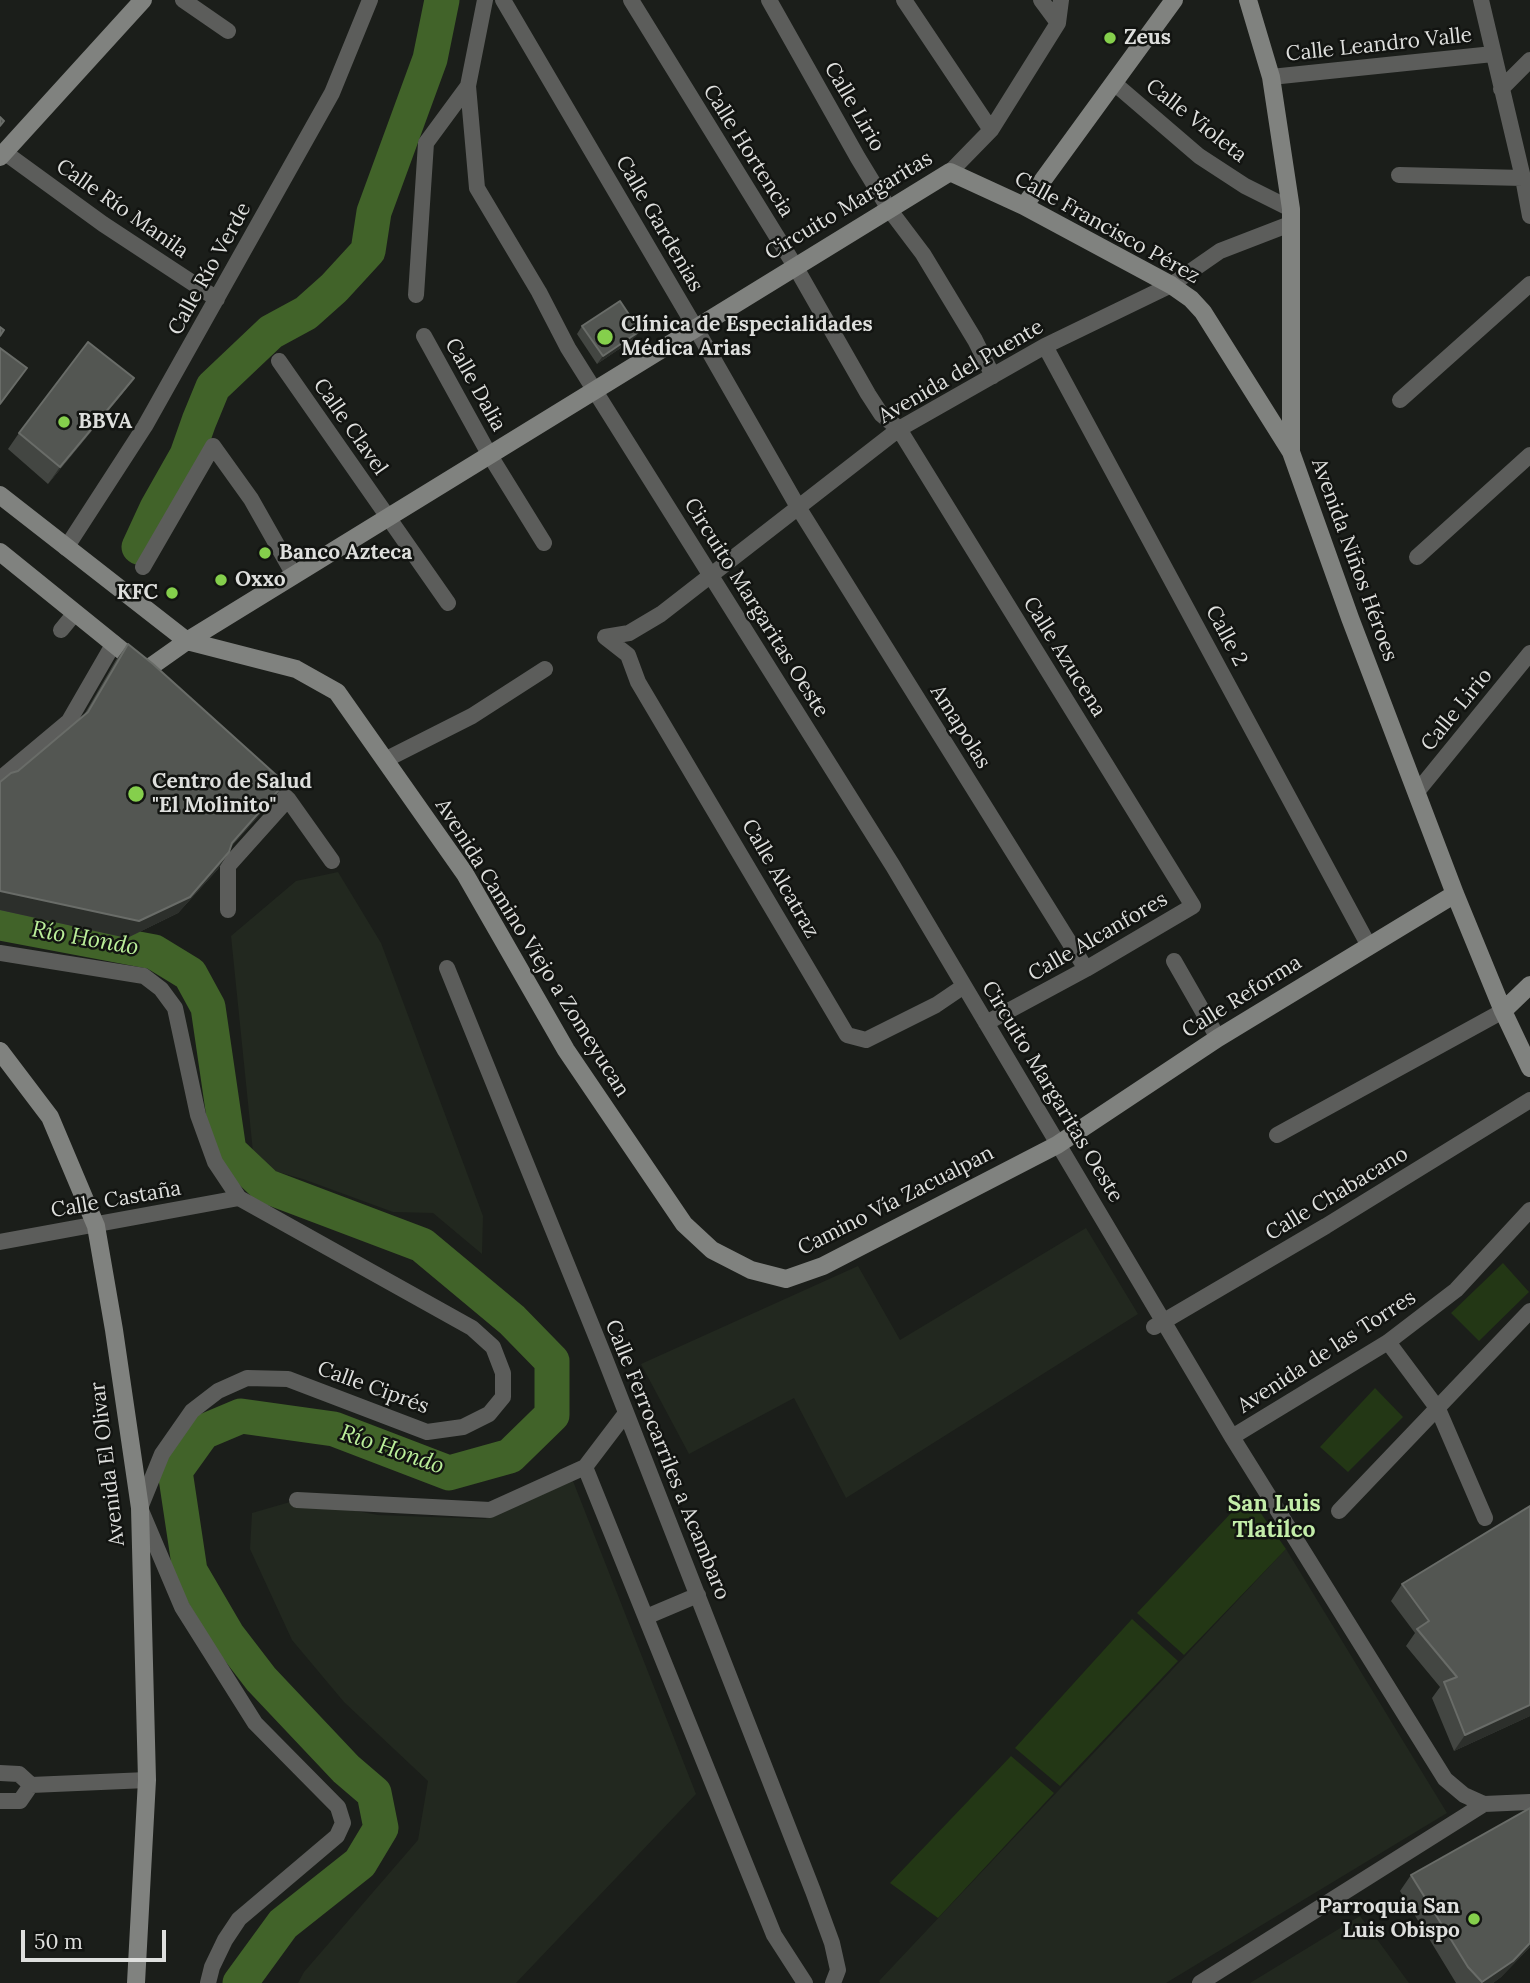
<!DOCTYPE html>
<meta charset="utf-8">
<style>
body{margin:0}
#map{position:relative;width:1530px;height:1983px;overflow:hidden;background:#1b1e1a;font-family:Lora,serif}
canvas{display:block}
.scale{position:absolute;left:21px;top:1930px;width:145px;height:32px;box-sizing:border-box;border:4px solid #dedfdd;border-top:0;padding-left:9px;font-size:21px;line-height:24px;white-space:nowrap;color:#dedfdd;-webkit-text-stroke:5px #121411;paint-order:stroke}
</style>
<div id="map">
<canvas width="1530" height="1983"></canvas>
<div class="scale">50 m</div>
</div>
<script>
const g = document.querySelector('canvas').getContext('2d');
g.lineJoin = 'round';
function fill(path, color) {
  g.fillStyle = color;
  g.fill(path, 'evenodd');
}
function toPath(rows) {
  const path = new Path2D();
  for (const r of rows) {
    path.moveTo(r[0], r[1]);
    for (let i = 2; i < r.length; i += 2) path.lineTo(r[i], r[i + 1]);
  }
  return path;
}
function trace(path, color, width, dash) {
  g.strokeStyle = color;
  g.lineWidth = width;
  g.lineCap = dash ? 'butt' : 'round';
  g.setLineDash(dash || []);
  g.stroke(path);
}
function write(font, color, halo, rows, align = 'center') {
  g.font = font + ' Lora,serif';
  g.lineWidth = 5;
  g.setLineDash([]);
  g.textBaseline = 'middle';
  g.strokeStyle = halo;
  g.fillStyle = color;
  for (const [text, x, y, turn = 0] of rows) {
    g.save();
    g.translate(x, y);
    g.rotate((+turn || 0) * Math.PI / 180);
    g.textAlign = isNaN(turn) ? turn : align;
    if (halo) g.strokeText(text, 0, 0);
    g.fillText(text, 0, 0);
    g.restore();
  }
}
const built = toPath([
 [338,872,381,943,483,1216,482,1254,433,1213,393,1212,303,1179,274,1171,253,1152,231,936,296,881],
 [1086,1228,1138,1314,846,1498,794,1398,689,1454,641,1364,858,1266,900,1340],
 [573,1481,696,1794,516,1983,298,1983,304,1972,418,1840,428,1781,344,1702,292,1640,250,1549,252,1513,297,1500,378,1515,485,1519],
 [1286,1549,1447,1813,1166,1983,880,1983,879,1981],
 [1360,1916,1409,1983,1250,1983]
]);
const green = toPath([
 [1503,1263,1529,1292,1479,1341,1451,1313],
 [1375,1388,1403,1417,1348,1472,1320,1447],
 [1248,1495,1286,1549,1184,1655,1137,1613],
 [1132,1619,1178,1661,1060,1786,1015,1748],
 [1011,1756,1054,1793,938,1918,890,1883]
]);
const river = toPath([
 [139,547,157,508,187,455,199,421,213,387,271,332,306,313,334,288,368,251,374,212,430,59,442,0],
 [0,923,154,952,190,974,208,1007,229,1151,266,1186,422,1245,512,1320,552,1361,552,1415,510,1456,449,1473,334,1429,241,1416,203,1432,175,1471,190,1571,228,1636,261,1679,346,1769,374,1793,381,1828,360,1863,283,1924,240,1983]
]);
const street = toPath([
 [183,0,228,31],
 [485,0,468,86,477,188,539,292,568,348,893,866,1232,1437,1445,1779,1464,1795,1484,1804],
 [503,0,695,327,798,507,1086,969],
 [631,0,795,266,868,394,881,414,899,429,1193,906,1086,969,986,1023],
 [769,0,858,158,889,209,923,254,975,340,993,376],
 [904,0,991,130],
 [1041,0,1058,23],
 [1481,0,1523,178,1530,216],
 [1271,77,1493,54],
 [1114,83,1199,156,1245,186,1291,209],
 [1501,89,1530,60],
 [4,152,103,224,217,299],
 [950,172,991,130,1058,23,1061,0],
 [1399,175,1523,178],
 [416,295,426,143,468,86],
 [424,336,489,454,544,543],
 [1045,346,1369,946],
 [279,361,448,603],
 [1400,400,1530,284],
 [66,548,145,426,332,93,370,0],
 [1417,557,1530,455],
 [143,567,213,446,251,499,294,575],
 [61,630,75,613],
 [605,637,629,633,661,614,899,429,1045,346,1171,285,1220,251,1290,224],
 [605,637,628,655,638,682,847,1035,866,1040,936,1005,964,986],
 [385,760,472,716,545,669],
 [266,778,288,799,332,861],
 [0,779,69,721,114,643],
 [1416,793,1530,653],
 [228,910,228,866,288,799],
 [0,953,144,976,161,989,175,1008,198,1115,215,1162,239,1198,472,1328,493,1347,503,1373,503,1397,489,1414,463,1427,427,1432,288,1379,247,1378,218,1391,192,1411,162,1454,140,1508,182,1607,255,1723,338,1807,343,1823,337,1836,239,1919,225,1940,212,1967,208,1983],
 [1174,961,1218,1038],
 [447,968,602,1351,813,1891,832,1943,838,1970,833,1983],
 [1277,1135,1503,1011],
 [0,1242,239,1198],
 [1154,1327,1326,1226,1530,1100],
 [1388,1342,1438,1409,1485,1518],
 [1232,1437,1388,1342,1456,1290,1530,1210],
 [585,1467,774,1935,805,1983],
 [297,1500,490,1510,585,1467,626,1413],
 [1339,1511,1530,1311],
 [646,1617,698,1595],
 [0,1773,19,1774,31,1785,147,1780],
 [0,1801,20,1801,31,1785],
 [1200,1983,1484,1804,1530,1802]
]);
const secondary = toPath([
 [1248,0,1271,77,1291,209,1291,452,1350,618,1455,894,1503,1011,1530,1068],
 [0,157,143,0],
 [1024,206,1174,0],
 [0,495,187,641,296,669,337,692,465,874,566,1050,684,1224,712,1250,751,1270,786,1279,823,1266,1057,1145,1218,1038,1455,894],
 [0,552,146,670,187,641,950,172,1024,206,1171,285,1191,299,1203,312,1291,452],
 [1503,1011,1530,985],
 [0,1051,50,1117,96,1226,114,1330,140,1508,147,1780,136,1983]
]);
const wall = toPath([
 [582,326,634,339,597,364,577,334],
 [134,378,122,394,48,484,8,449,19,433],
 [128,644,273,800,230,848,229,852,218,869,178,913,127,938,0,910,0,782,18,771,84,715,116,660],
 [1530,1506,1530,1716,1454,1751,1432,1698,1440,1687,1406,1646,1415,1633,1391,1601,1402,1584],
 [1530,1808,1530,1947,1501,1977,1493,1983,1456,1983,1400,1891,1411,1875]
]);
const shadedWall = toPath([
 [640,331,634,339,597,364,603,356],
 [134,378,122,394,48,484,60,467],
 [285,783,273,800,220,859,232,843],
 [229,852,218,869,178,913,127,938,0,910,0,891],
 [1530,1705,1530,1716,1454,1751,1465,1735],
 [1530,1943,1530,1947,1501,1977,1493,1983,1481,1983]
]);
const building = toPath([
 [0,117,4,121,0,126,0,117],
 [620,301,640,331,603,356,582,326,620,301],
 [0,327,4,330,0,336,0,327],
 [88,342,134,378,60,467,19,433,88,342],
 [0,348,27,368,0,404,0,348],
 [128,644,153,664,285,783,232,843,229,852,190,897,139,921,0,891,0,782,11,773,18,771,88,712,128,644],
 [1530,1506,1530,1705,1465,1735,1444,1682,1457,1677,1417,1629,1429,1621,1402,1584,1530,1506],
 [1530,1808,1530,1943,1513,1961,1482,1982,1468,1967,1411,1875,1530,1808]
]);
const markers = [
 [1110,38,7,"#85cf4c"],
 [605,337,9,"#85cf4c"],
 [64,422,7,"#85cf4c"],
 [265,553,7,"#85cf4c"],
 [221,580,7,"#85cf4c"],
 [172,593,7,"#85cf4c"],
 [136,794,9,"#85cf4c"],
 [1474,1919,7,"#85cf4c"]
];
const poiNames = [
 ["Zeus",1124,38],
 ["Clínica de Especialidades",621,325],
 ["Médica Arias",621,349],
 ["BBVA",78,422],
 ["Banco Azteca",279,553],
 ["Oxxo",235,580],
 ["KFC",158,593,"right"],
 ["Centro de Salud",152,782],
 ["\"El Molinito\"",152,806],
 ["Parroquia San",1460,1907,"right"],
 ["Luis Obispo",1460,1931,"right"]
];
const streetNames = [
 ["Calle Leandro Valle",1379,45,-6],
 ["Calle Lirio",854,107,60],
 ["Calle Violeta",1196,121,38],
 ["Calle Hortencia",748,151,58],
 ["Circuito Margaritas",849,206,-31],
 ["Calle Río Manila",122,209,35],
 ["Calle Gardenias",659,224,60],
 ["Calle Francisco Pérez",1107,228,29],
 ["Calle Río Verde",210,269,-61],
 ["Avenida del Puente",961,372,-30],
 ["Calle Dalia",475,385,61],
 ["Calle Clavel",350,427,55],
 ["Avenida Niños Héroes",1354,560,70],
 ["Circuito Margaritas Oeste",756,608,58],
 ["Calle 2",1226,636,62],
 ["Calle Azucena",1064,657,58],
 ["Calle Lirio",1457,710,-51],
 ["Amapolas",960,727,58],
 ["Calle Alcatraz",780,879,60],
 ["Calle Alcanfores",1098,937,-30],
 ["Avenida Camino Viejo a Zomeyucan",532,948,58],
 ["Calle Reforma",1242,997,-32],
 ["Circuito Margaritas Oeste",1052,1092,59],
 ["Calle Chabacano",1337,1194,-31],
 ["Calle Castaña",116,1200,-10],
 ["Camino Vía Zacualpan",896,1201,-27],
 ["Avenida de las Torres",1327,1352,-33],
 ["Calle Ciprés",373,1388,20],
 ["Calle Ferrocarriles a Acambaro",667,1460,68],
 ["Avenida El Olivar",108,1464,-97]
];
const waterNames = [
 ["Río Hondo",85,939,10],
 ["Río Hondo",392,1450,19]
];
const neighbourhoodNames = [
 ["San Luis",1274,1504],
 ["Tlatilco",1274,1530]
];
fill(built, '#22281f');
fill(green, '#233715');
trace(river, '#416329', 35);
trace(street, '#5c5d5b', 16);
trace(secondary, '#80827f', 18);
fill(wall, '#434642');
fill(shadedWall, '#2c2f2b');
fill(building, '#535652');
trace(building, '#696c68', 2);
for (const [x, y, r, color] of markers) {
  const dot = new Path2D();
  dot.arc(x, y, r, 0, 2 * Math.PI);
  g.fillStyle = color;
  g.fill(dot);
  trace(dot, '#121411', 2.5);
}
write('bold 21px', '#dedfdd', '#121411', poiNames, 'left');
write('21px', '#dedfdd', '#121411', streetNames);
write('italic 23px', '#bbef9a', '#121411', waterNames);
write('bold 23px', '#c3eda9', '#121411', neighbourhoodNames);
</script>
